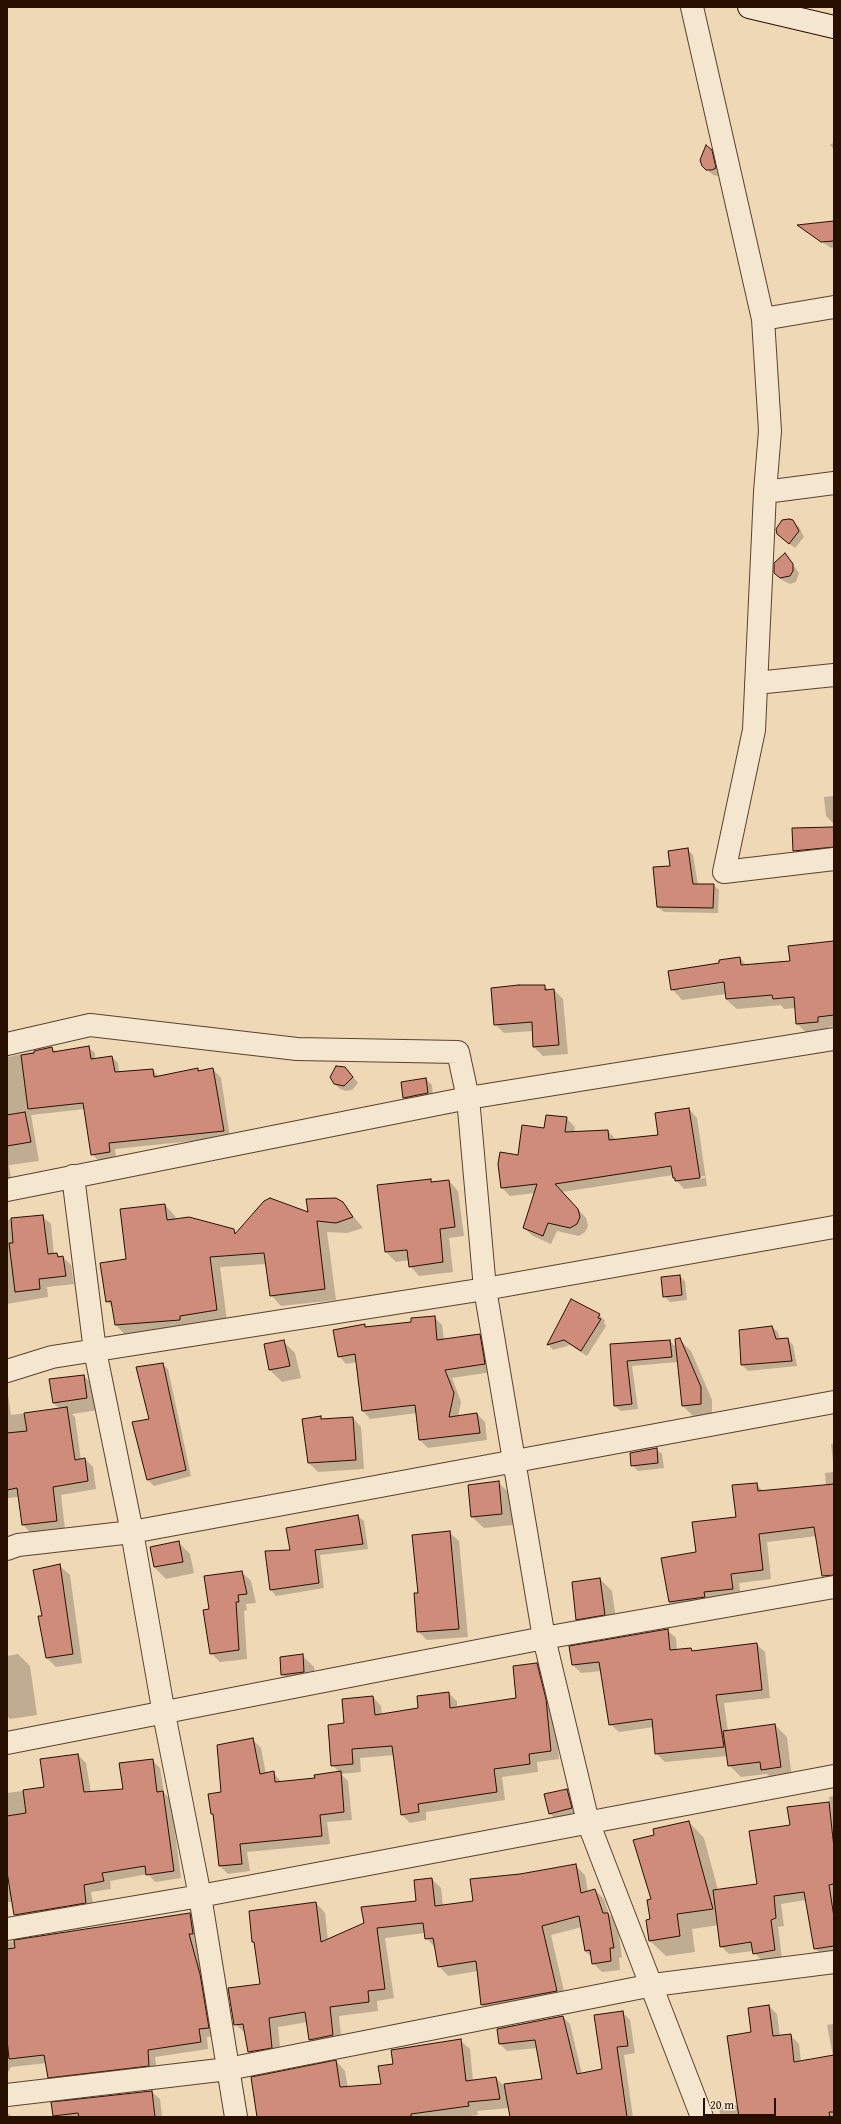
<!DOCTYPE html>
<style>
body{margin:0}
#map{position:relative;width:841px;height:2124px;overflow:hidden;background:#efd8b6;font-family:"Gentium Book Plus",serif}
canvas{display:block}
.frame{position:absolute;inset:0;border:8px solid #281000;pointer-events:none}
.scale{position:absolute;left:703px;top:2098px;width:73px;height:18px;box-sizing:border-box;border:2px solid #281000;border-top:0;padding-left:5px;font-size:12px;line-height:14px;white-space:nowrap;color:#281000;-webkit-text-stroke:3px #f5e6d0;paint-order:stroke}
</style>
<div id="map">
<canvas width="841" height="2124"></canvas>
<div class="frame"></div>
<div class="scale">20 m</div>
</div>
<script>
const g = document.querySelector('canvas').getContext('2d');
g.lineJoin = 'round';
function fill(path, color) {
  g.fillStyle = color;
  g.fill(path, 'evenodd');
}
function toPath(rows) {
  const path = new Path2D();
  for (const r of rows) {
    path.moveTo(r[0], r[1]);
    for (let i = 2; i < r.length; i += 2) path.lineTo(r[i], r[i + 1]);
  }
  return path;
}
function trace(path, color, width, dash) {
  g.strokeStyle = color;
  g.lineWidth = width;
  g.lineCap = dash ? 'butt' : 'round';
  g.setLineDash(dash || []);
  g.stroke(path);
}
const shadow = toPath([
 [834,142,834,149,830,145],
 [707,147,717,157,721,174,718,176,713,175,702,165],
 [834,225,834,247,831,248,799,226],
 [793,521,799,527,804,537,795,548,784,540],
 [785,554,799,573,796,582,790,584,782,580,776,574],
 [834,796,834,824,826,816,824,797],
 [834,828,834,859,806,863,794,851],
 [687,849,693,855,698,885,713,885,719,890,718,913,664,912,658,907,671,867],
 [834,942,834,1026,828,1027,828,1032,808,1034,797,1024,796,1008,784,1009,781,1005,737,1009,726,999,726,994,682,1000,672,989,721,964,740,958,747,966,791,962],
 [729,981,729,982,679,990,679,988],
 [544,986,549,990,554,990,563,999,568,1054,543,1056,534,1047,533,1031,504,1033,495,1024],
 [88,1047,95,1053,95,1059,112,1057,118,1063,119,1072,153,1070,159,1077,197,1069,200,1071,213,1069,221,1078,230,1137,115,1149,116,1158,98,1160,92,1154,85,1109,31,1115,39,1161,9,1165,11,1178,7,1179,7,1057,52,1048,56,1052],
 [341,1067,347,1069,358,1083,352,1090,346,1091,340,1089,334,1083],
 [426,1079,432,1085,433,1099,410,1103,404,1098],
 [689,1109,697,1118,707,1186,684,1189,674,1178,673,1175,562,1192,586,1218,588,1226,585,1232,579,1236,557,1231,551,1244,533,1236,524,1228,536,1193,510,1196,502,1188,519,1156,545,1129,566,1118,575,1127,574,1133,608,1131,616,1140,659,1136],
 [705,1176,705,1178,679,1181,679,1179],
 [430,1180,434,1183,449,1181,458,1191,464,1236,449,1238,453,1272,419,1276,410,1266,409,1260,396,1262,386,1252,378,1186],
 [342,1203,363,1228,347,1233,327,1232,336,1300,281,1306,271,1295,267,1264,220,1267,227,1321,126,1336,116,1325,113,1308,107,1301,127,1260,165,1205,175,1216,176,1220,233,1230,237,1233],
 [42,1216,51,1224,54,1255,63,1257,71,1265,74,1284,47,1287,48,1297,7,1304,7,1220],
 [680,1276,685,1281,687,1300,670,1302,664,1296],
 [599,1315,605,1321,604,1323,606,1326,587,1356,570,1345,553,1350,548,1344],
 [434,1317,442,1325,444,1340,480,1335,487,1343,492,1372,452,1378,461,1402,458,1417,477,1414,485,1422,487,1440,428,1448,420,1440,417,1413,370,1419,363,1411,357,1362,346,1364,339,1356,364,1325,367,1328,412,1323],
 [772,1327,778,1332,780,1340,787,1339,793,1345,797,1366,748,1371,742,1365,740,1331],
 [679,1339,691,1351,712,1400,712,1416,695,1418,683,1406,678,1362,632,1366,638,1409,621,1411,615,1406,611,1344,670,1341,677,1348],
 [283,1341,295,1353,301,1378,282,1382,270,1370,265,1345],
 [162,1364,168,1369,191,1476,154,1486,148,1480,133,1423,150,1419],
 [84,1376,95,1387,98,1410,72,1414,75,1417,81,1460,85,1459,93,1467,96,1489,61,1495,65,1529,31,1533,23,1525,19,1497,7,1498,7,1389,11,1415,60,1409,53,1403],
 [320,1417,323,1420,353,1418,361,1427,364,1469,318,1472,309,1463],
 [831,1444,834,1444,834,1470],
 [656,1449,662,1454,664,1468,638,1471,632,1465],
 [834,1472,834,1572,817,1536,767,1542,771,1579,739,1583,741,1597,678,1610,669,1602,697,1552,737,1517,756,1484,764,1492,826,1486,825,1473],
 [498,1482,510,1494,513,1525,484,1528,472,1517],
 [358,1516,364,1521,368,1549,320,1555,324,1588,276,1596,271,1590,291,1551],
 [450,1533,459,1541,468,1637,427,1640,418,1631,419,1594],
 [178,1542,190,1554,194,1573,166,1579,154,1567,151,1548],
 [60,1566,70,1575,82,1663,56,1667,46,1657,43,1616],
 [242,1572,251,1581,256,1603,246,1604,247,1610,244,1611,247,1659,220,1662,211,1653,210,1610],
 [600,1579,612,1591,617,1626,589,1631,577,1619],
 [667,1630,676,1638,677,1651,691,1649,694,1651,756,1644,765,1652,770,1698,724,1703,728,1731,775,1725,787,1737,792,1779,774,1781,767,1774,741,1777,729,1765,727,1756,665,1762,656,1753,654,1727,619,1732,610,1724,602,1671,581,1673,573,1665,571,1647],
 [18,1654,30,1666,37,1715,10,1719,7,1716,7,1656],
 [302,1655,314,1667,315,1684,294,1686,282,1674],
 [537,1664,545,1672,554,1708,559,1759,537,1762,538,1772,502,1777,505,1800,426,1812,426,1820,410,1823,401,1814,394,1755,360,1758,361,1772,341,1774,348,1781,352,1820,327,1822,330,1844,247,1852,250,1871,228,1874,220,1866,214,1815,212,1814,253,1740,261,1748,266,1774,273,1772,282,1783,316,1779,340,1773,332,1765,345,1724,373,1697,381,1706,382,1715,419,1709,448,1693,457,1701,457,1708,517,1699],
 [78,1755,86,1763,91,1793,124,1790,152,1760,160,1768,164,1793,171,1800,181,1878,155,1882,148,1874,110,1881,111,1889,91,1892,94,1910,23,1923,15,1915,13,1902,7,1902,7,1793,45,1788],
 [567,1790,573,1796,577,1814,555,1819,550,1813],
 [834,1796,834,1955,823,1956,815,1948,806,1900,781,1904,784,1926,778,1927,782,1958,762,1961,753,1951,729,1954,721,1946,719,1925,692,1929,695,1952,666,1956,650,1941,656,1836,689,1822,704,1838,718,1890,759,1885,791,1826,788,1808,830,1803,829,1797],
 [575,1865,585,1875,588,1892,595,1890,604,1899,609,1914,617,1923,622,1957,619,1958,620,1970,602,1972,593,1963,592,1957,585,1951,582,1927,551,1935,566,2000,491,2014,482,2004,478,1971,448,1976,439,1966,436,1948,426,1938,425,1933,385,1938,394,1998,377,2001,378,2011,339,2016,342,2045,319,2049,310,2040,308,2022,278,2027,281,2057,258,2061,249,2052,246,2034,235,2024,261,1985,255,1943,253,1941,316,1903,325,1913,328,1940,417,1902,432,1879,441,1888,443,1906,474,1902,521,1875],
 [190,1914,198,1922,201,1941,196,1942,208,1983,216,2036,207,2037,208,2049,155,2057,157,2073,57,2085,49,2077,47,2063,11,2067,7,2074,7,1942],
 [769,2006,777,2014,780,2037,790,2035,799,2044,801,2061,833,2056,827,2025,834,2024,834,2117,721,2117,719,2108,738,2105,752,2033],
 [622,2012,630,2020,635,2053,624,2055,633,2117,511,2117,509,2108,477,2111,478,2115,462,2117,258,2117,336,2061,345,2071,348,2088,382,2085,394,2065,460,2040,470,2049,473,2081,496,2078,506,2088,543,2080,538,2048,507,2051,500,2044,563,2017,570,2024,582,2074,603,2070],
 [152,2092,160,2099,162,2117,60,2117,53,2110],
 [7,2114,9,2114,12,2117,7,2117]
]);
const building = toPath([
 [706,145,712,150,716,168,712,170,706,170,702,166,700,160,706,145],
 [834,221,834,241,821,242,797,225,834,221],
 [789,519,793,520,799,531,789,544,777,534,776,529,782,520,789,519],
 [785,553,793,564,793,571,790,576,780,578,774,573,774,563,785,553],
 [834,827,834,847,793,851,792,828,834,827],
 [688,848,693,884,714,884,713,908,657,907,653,867,670,866,668,851,688,848],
 [834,941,834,1015,818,1017,818,1022,796,1024,794,997,773,999,772,995,726,999,724,982,671,990,668,971,719,963,719,960,740,957,741,965,790,961,788,946,834,941],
 [519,985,545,985,545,990,554,989,559,1045,533,1047,532,1022,494,1025,491,988,519,985],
 [89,1046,91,1059,112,1056,115,1072,153,1069,154,1077,198,1068,198,1071,213,1068,224,1131,109,1143,110,1152,91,1155,83,1103,28,1109,21,1055,34,1053,34,1051,52,1047,53,1052,89,1046],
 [336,1066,345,1067,353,1077,344,1086,334,1084,330,1077,336,1066],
 [426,1078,428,1093,403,1098,401,1082,426,1078],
 [689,1108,700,1178,675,1181,675,1178,673,1178,671,1166,555,1184,578,1209,580,1217,577,1224,570,1228,548,1223,543,1236,523,1228,537,1184,501,1188,498,1164,500,1152,518,1155,522,1125,544,1128,546,1115,567,1117,565,1132,608,1130,609,1140,658,1135,655,1113,689,1108],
 [25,1112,31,1142,7,1146,7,1115,25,1112],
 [431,1179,431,1182,449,1180,455,1227,440,1229,443,1262,409,1267,407,1250,385,1252,377,1185,431,1179],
 [270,1198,308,1212,306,1199,336,1198,343,1202,353,1217,336,1223,317,1221,325,1289,270,1296,264,1253,210,1257,217,1310,180,1316,180,1320,115,1325,111,1301,106,1302,100,1263,126,1259,120,1209,165,1204,167,1220,189,1217,234,1229,235,1234,264,1201,270,1198],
 [43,1215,48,1254,57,1253,58,1257,63,1256,66,1276,39,1279,40,1289,15,1292,9,1243,13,1243,11,1218,43,1215],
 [680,1275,682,1295,663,1297,661,1277,680,1275],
 [571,1299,600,1314,598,1318,601,1319,581,1351,564,1340,547,1345,571,1299],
 [435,1316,437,1340,480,1334,485,1364,445,1370,454,1393,449,1417,477,1413,480,1433,419,1440,415,1405,362,1411,355,1354,338,1357,333,1330,365,1324,365,1327,411,1322,411,1318,435,1316],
 [772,1326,776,1339,788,1338,792,1361,741,1365,739,1330,772,1326],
 [680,1338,701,1387,701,1404,682,1406,675,1339,680,1338],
 [284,1340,290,1366,269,1370,264,1344,284,1340],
 [670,1340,672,1357,627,1361,632,1404,614,1406,610,1344,670,1340],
 [163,1363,186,1470,147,1480,132,1422,149,1419,136,1367,163,1363],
 [84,1375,87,1398,53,1403,49,1379,84,1375],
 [67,1407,75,1460,85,1458,88,1481,53,1487,57,1521,22,1525,17,1488,7,1490,7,1433,27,1431,24,1413,67,1407],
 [321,1416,321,1419,353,1417,356,1460,308,1463,302,1419,321,1416],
 [657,1448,658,1463,631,1466,630,1453,657,1448],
 [499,1481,502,1514,471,1517,468,1485,499,1481],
 [757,1483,758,1491,834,1484,834,1575,822,1576,814,1527,759,1534,763,1570,731,1574,733,1589,704,1592,705,1597,669,1602,661,1558,696,1552,692,1522,736,1517,732,1485,757,1483],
 [358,1515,363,1544,315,1550,319,1583,270,1590,265,1551,290,1550,286,1528,358,1515],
 [450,1531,459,1629,417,1632,414,1593,418,1593,412,1535,450,1531],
 [179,1541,183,1562,154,1567,150,1547,179,1541],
 [60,1564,73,1654,46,1658,38,1616,42,1616,33,1570,60,1564],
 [242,1571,247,1594,238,1595,239,1602,236,1602,239,1650,210,1654,203,1610,209,1609,204,1576,242,1571],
 [600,1578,605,1615,576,1620,572,1582,600,1578],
 [668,1629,670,1650,691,1648,692,1651,757,1643,762,1690,716,1695,724,1747,655,1754,652,1719,609,1725,599,1662,572,1665,569,1646,668,1629],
 [303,1654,304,1672,281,1675,280,1657,303,1654],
 [537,1663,546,1699,551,1751,529,1754,530,1764,494,1769,497,1792,418,1804,419,1812,401,1815,392,1746,352,1749,353,1764,331,1766,328,1725,344,1723,342,1699,373,1696,375,1715,418,1708,417,1696,449,1692,450,1708,516,1698,513,1666,537,1663],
 [775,1724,781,1767,761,1770,760,1762,728,1766,723,1731,775,1724],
 [253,1738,260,1774,274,1771,275,1782,315,1778,314,1775,341,1771,344,1812,320,1815,322,1836,240,1844,242,1864,219,1866,213,1814,211,1814,208,1794,221,1792,217,1745,253,1738],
 [78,1754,84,1792,123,1789,119,1763,153,1759,157,1792,163,1791,174,1871,146,1875,145,1866,102,1873,104,1881,84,1885,86,1903,14,1915,7,1872,7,1816,26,1813,23,1790,44,1787,40,1759,78,1754],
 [567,1789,572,1808,549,1814,544,1794,567,1789],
 [829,1802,834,1848,834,1884,829,1885,834,1917,834,1946,814,1949,804,1892,774,1896,776,1918,771,1920,775,1950,753,1954,751,1942,720,1947,713,1890,757,1884,749,1831,790,1825,787,1807,829,1802],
 [689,1821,713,1909,677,1914,680,1936,649,1941,646,1920,650,1919,647,1900,651,1899,633,1840,654,1835,653,1829,689,1821],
 [576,1864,581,1893,595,1889,603,1913,608,1913,614,1948,610,1948,611,1961,592,1964,590,1950,585,1951,579,1916,542,1926,557,1991,481,2005,476,1961,438,1967,433,1938,425,1939,423,1923,377,1928,385,1989,368,1991,369,2002,330,2007,333,2035,309,2040,305,2012,269,2018,272,2048,248,2052,243,2024,234,2025,228,1988,260,1984,254,1942,252,1942,249,1911,316,1902,321,1942,364,1923,361,1907,416,1901,414,1880,432,1878,435,1906,473,1901,470,1879,520,1874,576,1864],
 [190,1913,193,1934,189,1934,200,1974,209,2028,199,2029,201,2042,148,2050,149,2066,48,2078,44,2055,9,2059,7,2039,7,1949,15,1948,14,1940,190,1913],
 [769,2005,773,2036,791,2034,794,2062,834,2055,834,2112,829,2112,830,2117,739,2117,727,2036,751,2032,748,2008,769,2005],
 [623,2011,628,2046,617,2047,627,2117,510,2117,504,2084,542,2079,535,2040,499,2044,497,2029,563,2016,577,2074,602,2069,594,2015,623,2011],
 [461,2039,466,2081,496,2077,500,2099,468,2102,469,2106,411,2114,411,2117,257,2117,251,2077,336,2060,340,2087,381,2084,378,2066,393,2064,391,2050,461,2039],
 [152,2091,155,2117,79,2117,78,2113,53,2116,51,2102,152,2091]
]);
const street = toPath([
 [692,7,763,319,770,431,765,492,754,730,724,872,834,859],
 [763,319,834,307],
 [765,492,834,483],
 [756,683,834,675],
 [7,1044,90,1025,297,1049,458,1052,468,1098,485,1289,544,1638,588,1822,702,2117],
 [73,1176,95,1351,132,1532,164,1714,200,1896,236,2117],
 [7,1190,468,1098,834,1039],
 [7,1371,52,1357,485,1289,834,1227],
 [7,1549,18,1545,132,1532,834,1402],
 [7,1743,544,1638,834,1587],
 [7,1929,200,1896,834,1776],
 [7,2095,228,2069,653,1985,834,1962]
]);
const secondary = toPath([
 [749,7,834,27]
]);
fill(shadow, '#0003');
fill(building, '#d08c7a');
trace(building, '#281000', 1);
trace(street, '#5a422e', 24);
trace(secondary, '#281000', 24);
trace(street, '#f5e6d0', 22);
trace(secondary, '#f5e6d0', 22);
</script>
